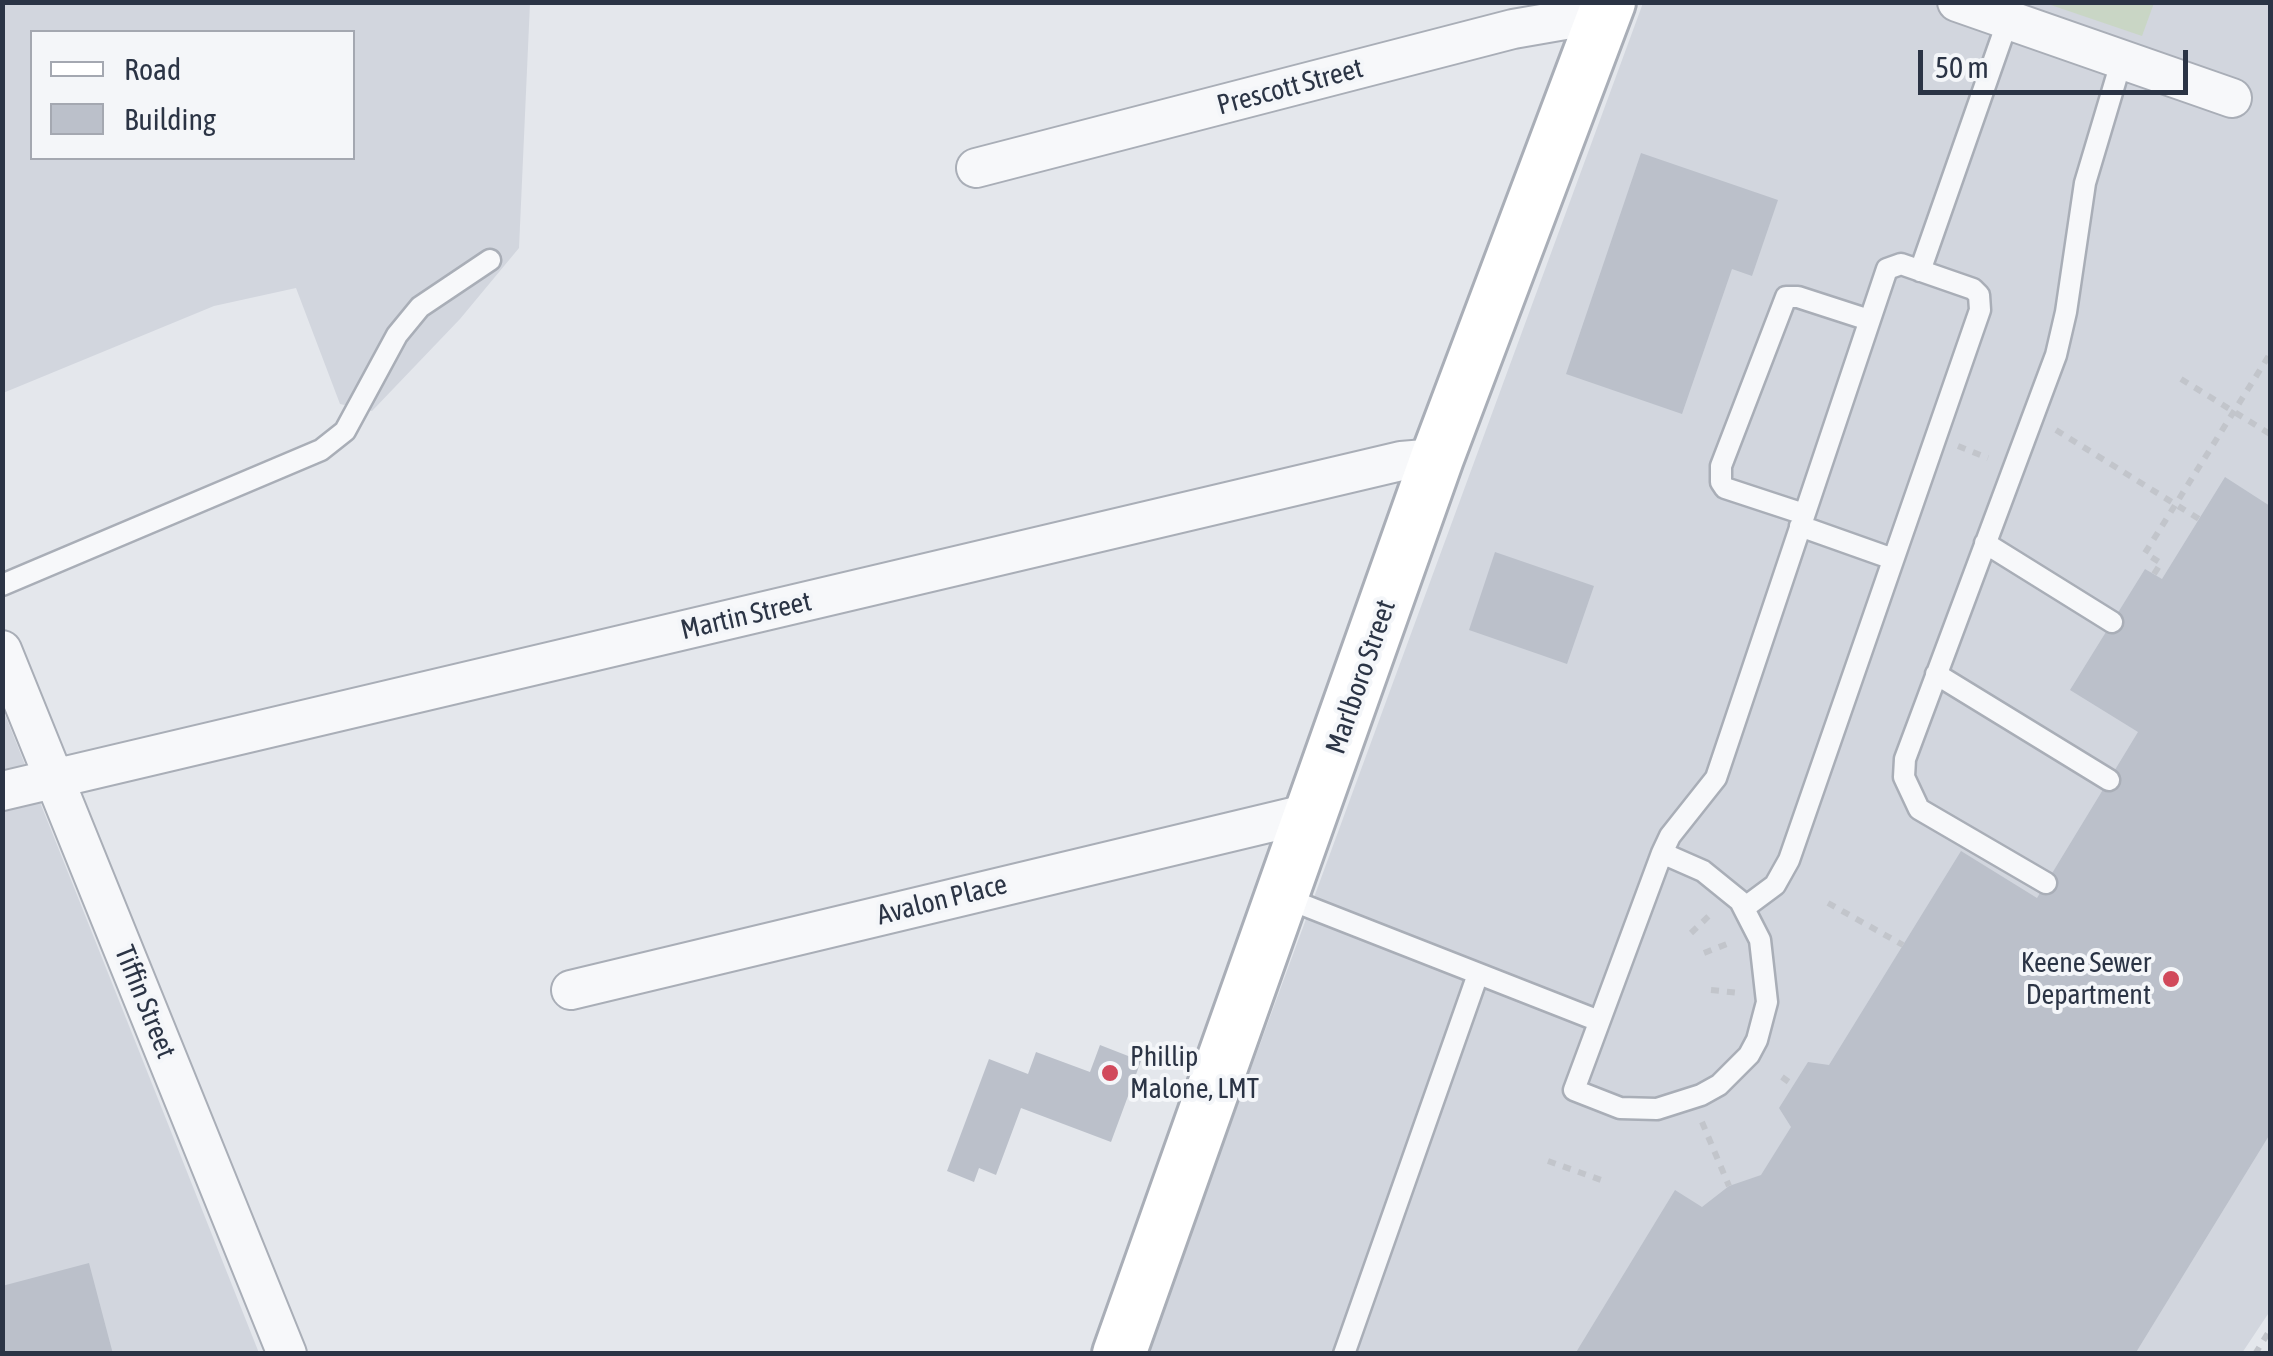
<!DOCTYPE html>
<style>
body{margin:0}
#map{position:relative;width:2273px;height:1356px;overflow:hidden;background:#e4e7ec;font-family:"Asap Condensed",sans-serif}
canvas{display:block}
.frame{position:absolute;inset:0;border:5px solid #2b3445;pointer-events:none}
.legend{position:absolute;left:30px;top:30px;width:325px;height:130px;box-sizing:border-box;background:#f4f6f9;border:2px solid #a4a8b1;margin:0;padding:12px 18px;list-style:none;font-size:30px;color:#2b3445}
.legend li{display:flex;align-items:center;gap:20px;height:50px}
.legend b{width:50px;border:2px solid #a4a8b1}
.scale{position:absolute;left:1918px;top:50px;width:270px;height:45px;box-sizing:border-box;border:5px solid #2b3445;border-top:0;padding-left:12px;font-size:30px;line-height:35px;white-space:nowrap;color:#2b3445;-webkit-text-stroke:8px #f4f6f9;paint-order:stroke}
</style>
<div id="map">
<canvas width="2273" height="1356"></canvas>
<div class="frame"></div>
<ul class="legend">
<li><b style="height:12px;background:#fff"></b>Road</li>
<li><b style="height:28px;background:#bbc0ca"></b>Building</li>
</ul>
<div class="scale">50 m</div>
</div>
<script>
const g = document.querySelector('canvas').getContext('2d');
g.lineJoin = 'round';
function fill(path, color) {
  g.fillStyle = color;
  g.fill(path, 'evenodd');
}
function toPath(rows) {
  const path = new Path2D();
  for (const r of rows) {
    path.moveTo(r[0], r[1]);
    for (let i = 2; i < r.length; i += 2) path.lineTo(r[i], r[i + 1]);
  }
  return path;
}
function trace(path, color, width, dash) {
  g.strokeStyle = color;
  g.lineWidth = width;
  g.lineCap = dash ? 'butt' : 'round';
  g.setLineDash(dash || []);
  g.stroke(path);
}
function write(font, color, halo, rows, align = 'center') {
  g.font = font + ' "Asap Condensed",sans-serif';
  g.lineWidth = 8;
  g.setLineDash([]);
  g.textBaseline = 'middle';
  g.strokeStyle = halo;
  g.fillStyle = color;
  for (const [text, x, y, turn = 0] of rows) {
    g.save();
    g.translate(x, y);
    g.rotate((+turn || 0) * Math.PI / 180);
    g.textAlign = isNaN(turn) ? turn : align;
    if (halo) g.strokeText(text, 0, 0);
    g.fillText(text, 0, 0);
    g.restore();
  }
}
const built = toPath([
 [3,3,530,3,519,248,460,319,372,411,340,404,296,288,214,306,3,393],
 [32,32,352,32,352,158,32,158],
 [1643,3,2270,3,2270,1311,2242,1353,1146,1354],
 [2,707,79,900,259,1353,3,1353]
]);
const green = toPath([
 [2045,3,2154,3,2142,36]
]);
const building = toPath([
 [1641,153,1778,200,1752,276,1732,269,1682,414,1566,374],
 [2225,477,2270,506,2270,1134,2135,1354,1575,1354,1675,1190,1702,1207,1729,1186,1761,1175,1791,1127,1779,1108,1808,1062,1829,1065,1961,851,2037,898,2138,732,2070,690,2145,569,2162,579],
 [1495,552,1594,586,1567,664,1469,630],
 [1100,1045,1141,1061,1111,1142,1021,1108,996,1175,979,1168,974,1182,947,1171,989,1059,1028,1074,1036,1052,1090,1072],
 [89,1263,113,1354,2,1354,2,1286]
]);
const path = toPath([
 [2181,379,2270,434],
 [2056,430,2199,519],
 [1958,446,1988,458],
 [2154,574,2161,563,2145,553,2270,354],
 [1828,903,1903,945],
 [1691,933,1712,913],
 [1704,953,1732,942],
 [1711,990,1740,993],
 [1782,1077,1793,1085],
 [1702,1122,1729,1186],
 [1548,1161,1601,1180],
 [2255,1354,2270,1330]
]);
const lane = toPath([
 [1920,271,2008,20],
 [1804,514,1725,488,1721,482,1721,466,1786,297,1798,297,1869,320],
 [1800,526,1893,559],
 [1985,543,2112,622],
 [2,585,321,450,345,431,397,335,420,307,490,260],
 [1936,674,2109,780],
 [1662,853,1703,871,1740,901,1760,940,1767,1002,1757,1040,1749,1055,1719,1085,1701,1095,1657,1109,1620,1108,1574,1090,1662,853,1670,836,1716,778,1887,269,1901,264,1973,289,1979,295,1980,310,1789,860,1775,885,1744,908],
 [2046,883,1919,809,1904,777,1905,759,2056,355,2066,312,2085,183,2122,59],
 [1283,897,1599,1021],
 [1344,1354,1478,974]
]);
const street = toPath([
 [1957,2,2232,98],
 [976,168,1513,29,1605,13],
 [2,650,287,1354],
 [2,791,1401,461,1437,458],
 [571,990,1314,812]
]);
const secondary = toPath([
 [1119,1354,1437,458,1609,2]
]);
const markers = [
 [2171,979,10,"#d1495b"],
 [1110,1073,10,"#d1495b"]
];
const streetNames = [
 ["Prescott Street",1290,87,-15],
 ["Martin Street",746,616,-13],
 ["Marlboro Street",1361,677,-71],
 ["Avalon Place",942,900,-14],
 ["Tiffin Street",145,1002,68]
];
const poiNames = [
 ["Keene Sewer",2151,963],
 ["Department",2151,995],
 ["Phillip",1130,1057,"left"],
 ["Malone, LMT",1130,1089,"left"]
];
fill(built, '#d2d6de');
fill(green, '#c9d6c5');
fill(building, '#bbc0ca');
trace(lane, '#a9aeb7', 25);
trace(street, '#a9aeb7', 42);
trace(secondary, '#a9aeb7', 58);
trace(path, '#c2c5cb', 6, [8, 8]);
trace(lane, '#f7f8fa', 20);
trace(street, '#f7f8fa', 38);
trace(secondary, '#fff', 52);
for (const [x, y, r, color] of markers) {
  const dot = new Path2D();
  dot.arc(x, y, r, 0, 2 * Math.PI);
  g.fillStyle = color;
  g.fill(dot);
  trace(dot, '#f4f6f9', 4);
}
write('28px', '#2b3445', '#f4f6f9', streetNames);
write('28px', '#2b3445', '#f4f6f9', poiNames, 'right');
</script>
